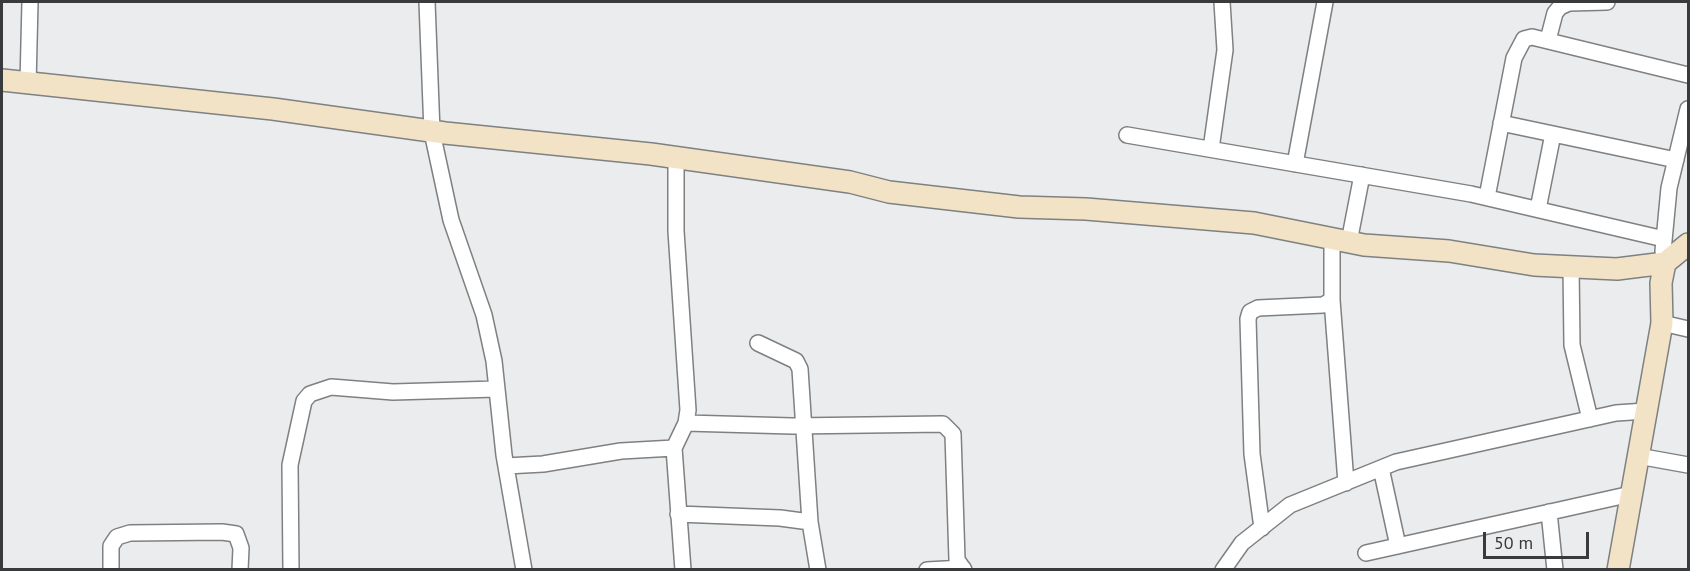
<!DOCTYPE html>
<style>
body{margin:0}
#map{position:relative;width:1690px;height:571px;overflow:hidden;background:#eaecee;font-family:"PT Sans",sans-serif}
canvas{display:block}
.frame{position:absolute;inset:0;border:3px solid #393a3b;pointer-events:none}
.scale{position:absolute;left:1483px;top:532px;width:106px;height:27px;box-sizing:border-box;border:3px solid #393a3b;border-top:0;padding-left:8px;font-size:18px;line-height:21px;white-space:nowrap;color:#393a3b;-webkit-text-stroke:4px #eaecee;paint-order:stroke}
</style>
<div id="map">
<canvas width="1690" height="571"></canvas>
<div class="frame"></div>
<div class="scale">50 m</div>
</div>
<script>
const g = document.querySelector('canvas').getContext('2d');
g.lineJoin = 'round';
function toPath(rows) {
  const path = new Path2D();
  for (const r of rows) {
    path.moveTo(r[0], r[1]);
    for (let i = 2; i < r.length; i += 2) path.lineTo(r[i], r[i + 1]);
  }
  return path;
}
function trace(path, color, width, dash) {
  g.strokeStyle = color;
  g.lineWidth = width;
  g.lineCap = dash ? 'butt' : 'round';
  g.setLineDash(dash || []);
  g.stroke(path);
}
const street = toPath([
 [427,2,432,132,451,220,484,315,494,361,504,455,524,570],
 [1548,40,1555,13,1560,7,1569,3,1607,2],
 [28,84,30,2],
 [1501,123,1676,160],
 [1127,135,1471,194,1664,239],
 [1211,149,1225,50,1222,2],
 [1295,164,1325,2],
 [1487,197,1514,58,1524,39,1532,37,1688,75],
 [1538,209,1553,134],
 [1349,242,1362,175],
 [1665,263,1663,251,1669,188,1688,109],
 [1571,267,1572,345,1590,419],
 [1332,300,1346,483],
 [1662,323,1688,329],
 [758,343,796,361,800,369,810,522,818,570],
 [686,423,792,426,943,424,953,434,957,560,964,570],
 [674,448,686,423,688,410,676,231,676,157],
 [1638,456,1688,465],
 [506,466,543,464,621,451,674,448,683,570],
 [1381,468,1398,546],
 [1549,512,1555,570],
 [678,514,780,518,810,522],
 [1262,528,1252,454,1248,319,1250,312,1258,308,1323,305,1332,300,1332,239],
 [1366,553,1631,494],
 [111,570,111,546,117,537,130,533,222,532,236,534,241,548,240,570],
 [291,570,290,465,304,401,310,394,331,387,393,392,496,389],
 [927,570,963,568],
 [1223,570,1242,543,1290,505,1396,462,1616,413,1646,411]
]);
const secondary = toPath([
 [2,80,273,109,445,133,651,154,850,182,889,192,1019,207,1086,209,1254,223,1364,245,1449,251,1534,265,1617,269,1665,263,1688,244],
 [1618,570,1662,323,1661,283,1665,263]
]);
trace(street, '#7e8082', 18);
trace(secondary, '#7e8082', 24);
trace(street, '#fff', 15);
trace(secondary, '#f3e3c6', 21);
</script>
